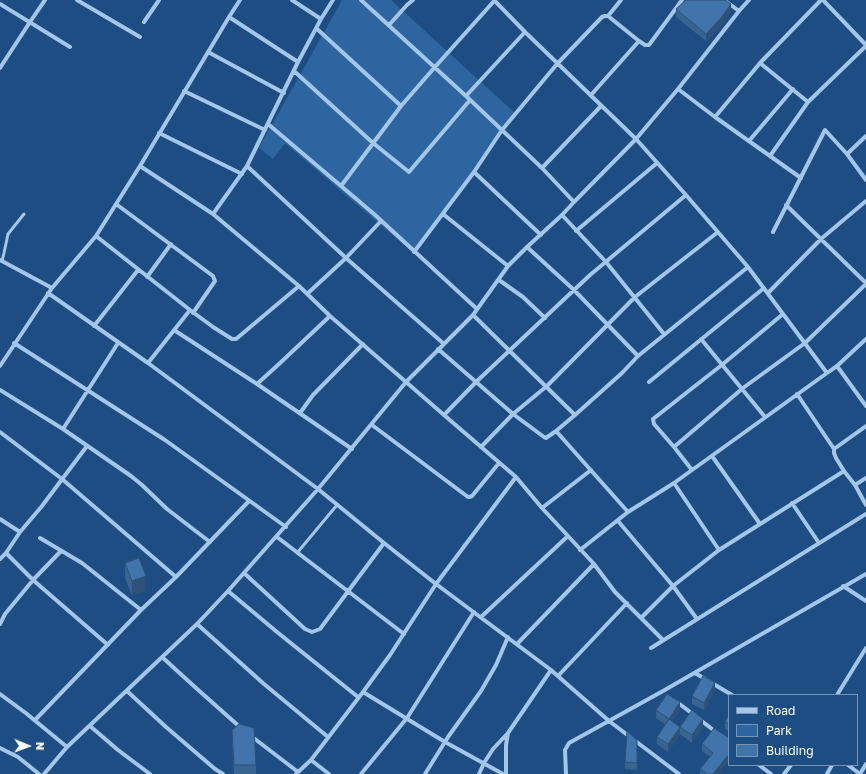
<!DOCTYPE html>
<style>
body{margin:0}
#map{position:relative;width:866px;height:774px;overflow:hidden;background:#1d4d83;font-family:"Golos Text",sans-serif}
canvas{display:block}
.legend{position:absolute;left:728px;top:694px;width:130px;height:72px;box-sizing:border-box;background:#1d4d83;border:1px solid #7794b5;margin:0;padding:5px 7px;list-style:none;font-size:12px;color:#fff}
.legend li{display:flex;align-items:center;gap:8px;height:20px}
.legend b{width:20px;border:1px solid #7794b5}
.north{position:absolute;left:8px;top:726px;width:40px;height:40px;-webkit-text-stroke:3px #1d4d83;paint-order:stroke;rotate:91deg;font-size:11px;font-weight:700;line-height:16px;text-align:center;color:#fff}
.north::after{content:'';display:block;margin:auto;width:14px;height:18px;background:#fff;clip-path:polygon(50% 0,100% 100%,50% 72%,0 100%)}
</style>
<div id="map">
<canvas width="866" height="774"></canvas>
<ul class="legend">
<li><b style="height:5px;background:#a4c6ea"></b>Road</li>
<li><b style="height:11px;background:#2d65a0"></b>Park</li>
<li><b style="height:11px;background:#4174aa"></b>Building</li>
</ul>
<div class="north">N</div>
</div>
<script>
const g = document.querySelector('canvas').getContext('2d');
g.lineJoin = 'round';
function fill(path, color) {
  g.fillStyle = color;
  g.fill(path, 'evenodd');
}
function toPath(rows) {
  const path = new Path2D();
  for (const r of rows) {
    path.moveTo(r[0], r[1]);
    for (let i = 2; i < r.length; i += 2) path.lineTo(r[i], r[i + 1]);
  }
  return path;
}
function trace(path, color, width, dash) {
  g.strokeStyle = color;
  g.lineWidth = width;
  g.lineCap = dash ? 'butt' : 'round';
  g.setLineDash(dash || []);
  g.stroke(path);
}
const green = toPath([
 [342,0,391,0,516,114,415,251,410,250,285,143,273,159,259,148]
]);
const service = toPath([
 [2,261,4,253,8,234,24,214],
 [297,553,337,505]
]);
const minor = toPath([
 [77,0,140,37],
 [292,0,321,19],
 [361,0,466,96,542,168,574,202],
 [494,0,525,32,636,139,686,195,748,267,827,373],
 [724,0,739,11],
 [823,0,866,45],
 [0,4,70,47],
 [608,16,621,0],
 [229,17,298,62],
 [144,22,159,0],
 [389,25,407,5,413,0],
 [316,28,401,106],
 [208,52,284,93],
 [760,63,808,102,866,46],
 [0,68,30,22,45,0],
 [294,71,373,143,409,172,470,100],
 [678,89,715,117,801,178],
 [184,91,265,130],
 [591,95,639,41],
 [466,96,525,32],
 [715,117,760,63,821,0],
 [268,124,374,214,477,309],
 [159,133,242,174],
 [749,141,793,89],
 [847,154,866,136],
 [770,156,808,102],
 [140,166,213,214,299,286,330,316,444,415,516,477,542,508,594,564,615,592,663,640],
 [247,166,346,258,444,344],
 [542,168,601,106],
 [474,172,541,235],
 [341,186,401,106,435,67,495,0],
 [116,204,213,276,215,281,193,313],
 [786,205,866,283],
 [213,214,247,166,298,62,321,19,333,0],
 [443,214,508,266],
 [562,215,606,262,664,334],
 [576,231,657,163],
 [773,232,825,130,847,154,866,180],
 [96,236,190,310,213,327,232,339,236,339,299,286],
 [527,247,574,290,638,356],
 [414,252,474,172,502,130,557,64,602,17,605,16,608,16,639,41,645,45,649,45,682,0],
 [0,260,52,288],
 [147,277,171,244],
 [499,280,523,297,545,318],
 [48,293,148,363,318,489,384,543,436,584,551,670,609,721,679,774],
 [768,293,821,239,866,201],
 [307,294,346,258,381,221],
 [473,315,575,415],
 [94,326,138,270],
 [174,330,257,384,352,449],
 [701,339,765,417],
 [14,343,165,440,286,527],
 [438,349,513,414,544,437,546,438,556,431,575,415,622,373,638,356,748,267],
 [148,363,190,310],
 [0,366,52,288,96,236,140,166,229,17,240,0],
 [837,366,866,406],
 [649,382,764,288],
 [257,384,279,364,330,316],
 [0,390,63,429,131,476,142,485,167,509,210,542],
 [797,394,834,449,834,453,836,458,844,471,855,485,866,505],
 [300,413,313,395,363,344],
 [444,415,476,382,590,275,686,195],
 [372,425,468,497,469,497,472,496,499,463],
 [63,429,118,343],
 [556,431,628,512],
 [0,432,62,479,176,577],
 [481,447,513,414,547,386,635,297,718,232],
 [674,447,743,388,805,343,866,284],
 [834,449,866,426],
 [712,456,760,524],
 [692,470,674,447,654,424,653,419,723,364,783,314],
 [674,483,719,550],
 [855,485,866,478],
 [792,503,819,543],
 [542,508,591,470],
 [0,519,20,532],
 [618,521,673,586,697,619],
 [277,537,404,634],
 [40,538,82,563,141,610],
 [580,550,628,512,674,483,827,373,837,366,866,339],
 [6,553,33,580,108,645],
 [0,559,6,553,20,532,42,506,87,446],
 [244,573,305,629,312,632,320,629,384,543],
 [843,586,866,601],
 [228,591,277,632,358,697],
 [481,617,568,536],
 [641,618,673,586,719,550,844,471],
 [0,624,5,614,33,580,61,551],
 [197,624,264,684,328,737],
 [517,644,594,564],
 [651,648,866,514],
 [162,657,196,688,241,728],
 [695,673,732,695],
 [558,676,627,603],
 [127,691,166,727,215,769,223,774],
 [363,692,445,742,503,774],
 [0,694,27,714,67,747],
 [837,695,866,648],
 [677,702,694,715],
 [699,719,716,732],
 [35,720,141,610,176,577,249,501],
 [90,726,118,750,150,774],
 [251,736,298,772],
 [0,748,18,757,39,774],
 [311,760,329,774],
 [759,765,771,774],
 [848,765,860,774],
 [44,774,67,747,197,624,228,591,318,489,406,382,473,315,508,266,527,247,562,215,574,202,636,139,678,89,739,11,749,0],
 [296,774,311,760,363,692,390,655,436,584,516,477],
 [361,774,407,718,474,612],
 [425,774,448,737,481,691,496,665,508,637],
 [479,774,484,763,493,749,508,733],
 [506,774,506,745,508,733,551,670],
 [566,774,565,750,569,743,663,691,866,574],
 [784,774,791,765],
 [827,774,832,765],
 [860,774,866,764]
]);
const wall = toPath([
 [676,9,731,12,721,26,706,41,676,17],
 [125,563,146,590,132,596,125,578],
 [715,690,704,710,692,704,692,696],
 [656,710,680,710,672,721,680,727,703,726,692,743,680,734,668,752,657,744,657,737,665,724,656,718],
 [729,714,729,731,725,729,725,722],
 [232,730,256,765,256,774,234,774,232,744],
 [729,738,719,774,700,774,700,769,710,757,702,751,702,744],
 [637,740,637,770,625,769,625,762]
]);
const shadedWall = toPath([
 [731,4,731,12,721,26,706,41,706,34],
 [146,576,146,590,132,596,132,581],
 [715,683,715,690,704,710,704,703],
 [680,702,680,710,669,726,669,719],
 [703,719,703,726,692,743,692,735],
 [680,727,680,734,668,752,668,744],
 [729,754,729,761,719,774,713,774]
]);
const building = toPath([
 [686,0,726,0,731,4,721,18,706,34,676,9,686,0],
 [139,558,146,576,132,581,125,563,139,558],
 [703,676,715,683,704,703,692,696,703,676],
 [667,694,680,702,669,719,656,710,667,694],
 [692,710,703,719,692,735,680,727,692,710],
 [729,714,729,724,725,722,729,714],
 [669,719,680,727,668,744,657,737,669,719],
 [239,724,254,728,256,765,234,765,232,730,239,724],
 [714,728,729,738,729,754,713,774,707,774,700,769,713,753,702,744,714,728],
 [627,731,637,740,637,763,625,762,627,731]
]);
fill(green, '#2d65a0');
trace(service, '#a4c6ea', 3);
trace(minor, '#a4c6ea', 4);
fill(wall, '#386492');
fill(shadedWall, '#2e5177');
fill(building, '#4174aa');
trace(building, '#2e5177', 1);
</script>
